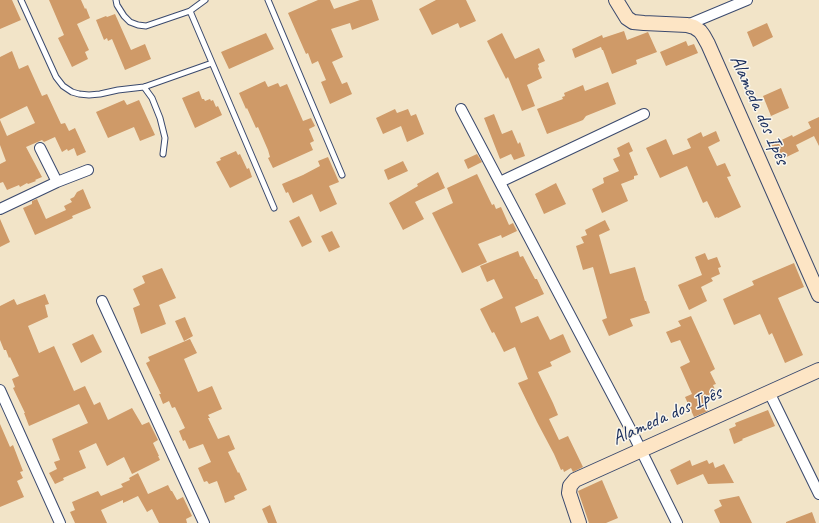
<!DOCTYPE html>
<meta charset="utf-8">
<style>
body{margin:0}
canvas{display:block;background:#f2e4c8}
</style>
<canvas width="819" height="523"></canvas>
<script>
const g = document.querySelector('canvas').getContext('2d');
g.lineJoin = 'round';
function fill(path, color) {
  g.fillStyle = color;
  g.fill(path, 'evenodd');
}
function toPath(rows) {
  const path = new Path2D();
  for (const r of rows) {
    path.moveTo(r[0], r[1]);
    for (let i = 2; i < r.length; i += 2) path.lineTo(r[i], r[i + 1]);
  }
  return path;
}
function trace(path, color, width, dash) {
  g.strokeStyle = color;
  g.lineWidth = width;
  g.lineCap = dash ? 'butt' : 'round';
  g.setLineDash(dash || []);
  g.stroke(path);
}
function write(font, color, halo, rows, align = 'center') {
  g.font = font + ' Caveat,sans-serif';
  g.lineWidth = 3;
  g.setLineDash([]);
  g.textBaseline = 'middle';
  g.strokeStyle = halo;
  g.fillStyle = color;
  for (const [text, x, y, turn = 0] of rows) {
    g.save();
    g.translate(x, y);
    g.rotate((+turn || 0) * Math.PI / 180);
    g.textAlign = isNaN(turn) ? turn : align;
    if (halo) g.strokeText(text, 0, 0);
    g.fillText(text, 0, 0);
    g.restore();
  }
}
const building = toPath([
 [0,0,12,0,21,20,0,29],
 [49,0,81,0,85,9,86,8,90,18,77,24,89,50,85,52,88,59,72,67,58,38,64,35],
 [318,0,330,0,334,9,360,0,372,0,379,20,352,30,350,23,331,29,343,57,332,62,342,84,347,82,352,94,330,104,321,82,326,80,318,61,312,64,308,53,306,54,288,13],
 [436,0,466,0,476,21,460,28,458,23,432,35,419,9],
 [115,14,131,50,145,44,151,59,125,70,112,39,108,41,107,38,104,40,96,20,106,16,107,17],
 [767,23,773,37,753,47,747,32],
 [624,31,627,40,648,32,657,52,636,60,637,64,612,74,603,50,602,50,601,47,575,58,572,49,602,35,603,38],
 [266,33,274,49,229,69,221,52],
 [502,33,515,59,539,48,545,61,538,64,539,67,538,68,542,78,527,85,535,106,522,111,508,77,506,79,487,41],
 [686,41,688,46,694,44,698,53,666,66,660,52],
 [12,51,19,69,28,65,42,96,47,94,61,124,65,123,69,131,75,128,86,152,77,156,74,148,68,151,67,149,62,152,55,137,44,142,42,140,26,147,42,177,35,180,36,181,28,184,27,183,20,187,19,185,7,190,3,182,0,183,0,164,6,161,0,145,0,120,7,136,35,123,27,106,0,119,0,57],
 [265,81,268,87,278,83,280,87,287,84,303,121,311,118,315,126,309,129,314,141,310,143,313,150,273,168,268,158,270,157,268,150,258,127,256,128,247,108,246,109,239,93],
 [608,82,616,104,586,116,583,120,578,122,547,134,537,109,563,99,562,97,565,96,564,93,583,85,585,91],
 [781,88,789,108,771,116,763,96],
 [199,91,202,99,204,99,205,101,210,99,211,101,213,100,216,107,218,106,222,115,195,128,182,98],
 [124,100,127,105,139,100,155,135,140,141,134,127,108,138,96,112],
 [395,109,397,113,408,109,411,116,416,114,424,134,407,142,401,126,383,134,376,118],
 [494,114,502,134,512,130,518,144,520,142,525,156,514,160,511,154,500,159,484,118],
 [819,117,819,146,814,136,796,145,799,151,778,161,771,145,792,135,793,137,811,128,808,122],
 [716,131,720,141,708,147,717,166,725,163,731,176,727,177,741,207,718,218,717,217,715,218,707,201,703,203,687,166,660,178,646,148,666,139,673,155,691,148,687,139,701,132,703,137],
 [629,142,633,151,629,153,638,175,634,176,634,179,621,184,628,201,602,213,592,189,604,183,603,178,619,171,613,159,620,156,617,148],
 [236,151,238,155,240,154,247,169,249,168,252,177,230,188,216,162,221,160,220,158],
 [477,154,482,162,468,169,464,160],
 [328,157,339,182,329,186,337,204,320,212,312,194,293,203,288,192,286,193,282,184,303,175,320,166,318,161],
 [403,161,408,171,388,180,384,170],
 [438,172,445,188,415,202,424,219,403,230,389,203,418,186,417,184],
 [477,174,492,205,494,204,496,209,501,207,509,225,513,223,517,231,502,238,501,235,478,244,487,262,462,273,432,213,453,203,447,188],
 [556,183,566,204,544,214,535,194],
 [83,189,91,208,72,216,73,218,35,235,23,208,32,204,32,201,37,199,46,219,66,210,64,206,72,202,70,199,74,197,77,192],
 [299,216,312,242,302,247,289,221],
 [0,219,10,242,0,247],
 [605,220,610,230,599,235,610,274,635,267,645,301,646,301,650,313,630,319,633,326,609,336,602,320,607,318,593,267,583,270,576,246,584,243,581,237,587,235,585,230],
 [332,231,340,247,329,252,321,236],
 [518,251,520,257,523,256,535,279,537,279,544,294,515,307,521,323,538,316,550,340,563,334,571,352,550,362,552,366,538,372,553,403,558,415,549,419,559,440,568,436,583,467,573,472,571,468,564,472,563,469,561,470,554,454,537,422,518,383,528,379,515,347,504,352,494,332,492,333,480,309,503,298,494,279,487,282,480,266],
 [705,253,708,260,717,257,721,267,718,268,720,274,711,278,713,281,701,287,707,301,689,310,678,285,702,275,695,257],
 [794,263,804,287,778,298,803,355,785,363,772,333,769,335,760,314,734,325,723,299,754,285,752,281],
 [162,268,176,298,159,305,166,324,141,334,133,308,140,305,133,289,145,283,142,276],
 [45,294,49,304,45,305,48,317,28,326,39,353,54,346,74,391,85,386,94,405,100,402,108,420,132,408,142,425,149,422,158,440,153,443,159,456,158,456,160,460,132,474,124,457,107,466,96,443,79,451,86,468,63,478,64,480,55,484,49,473,57,469,54,462,60,460,52,439,88,423,79,404,29,426,24,413,25,413,13,388,15,387,12,379,19,376,10,357,9,358,6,350,4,350,0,340,0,306,14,299,17,305],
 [691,316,715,369,710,372,716,384,713,385,718,396,704,402,708,411,694,417,685,397,692,394,680,367,690,362,680,340,671,343,666,332,681,326,678,321],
 [185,317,193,336,184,341,175,321],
 [93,334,102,352,81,363,72,344],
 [190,339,197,353,184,359,198,392,212,386,222,409,208,415,210,418,208,418,218,439,229,435,235,449,228,452,238,473,239,472,247,490,234,496,235,499,225,503,217,481,209,484,207,481,204,482,198,468,211,462,203,444,189,449,185,440,183,441,179,431,185,428,175,407,172,408,169,401,163,404,159,394,161,394,146,363,150,361,148,357],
 [768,410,775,426,742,439,743,440,734,444,729,429,736,426,735,423],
 [0,424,10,447,13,445,23,471,20,472,23,478,17,481,24,497,0,507],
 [690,460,692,466,707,460,709,464,713,462,715,468,724,464,734,483,708,484,703,474,677,485,670,470],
 [138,473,148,494,168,485,171,491,172,491,177,500,183,497,192,516,186,519,187,523,159,523,152,509,147,512,138,496,123,503,123,500,101,510,107,523,75,523,70,512,75,510,72,502,98,491,101,496,123,487,121,484,130,480,129,478],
 [602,480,618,518,606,523,589,523,578,491],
 [739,496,752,523,720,523,714,510,722,506,719,500],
 [270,505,277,523,268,523,262,509],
 [812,512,816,523,786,523,786,522]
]);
const lane = toPath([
 [21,0,56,77,63,86,72,92,79,94,89,95,100,94,118,90,144,87,212,63],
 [116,0,117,5,124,16,130,22,138,25,146,26,190,11,205,0],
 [268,0,342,175],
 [190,11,274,208],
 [144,87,152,98,160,118,165,138,163,154]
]);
const street = toPath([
 [687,25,747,0],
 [461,109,634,436,677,523],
 [40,148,57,182],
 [500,182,644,114],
 [0,209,57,182,88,170],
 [102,301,204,523],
 [0,390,60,523],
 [769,392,819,494]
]);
const secondary = toPath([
 [616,0,627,18,633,22,644,23,687,25,694,27,700,31,703,35,708,44,819,295],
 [579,523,569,493,570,486,575,480,819,370]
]);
const streetNames = [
 ["Alameda dos Ipês",759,110,66],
 ["Alameda dos Ipês",667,416,-24]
];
fill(building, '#cf9a68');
trace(lane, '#3b4a6e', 7);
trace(street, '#3b4a6e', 12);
trace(secondary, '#3b4a6e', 16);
trace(lane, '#fff', 5);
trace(street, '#fff', 10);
trace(secondary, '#fde5c5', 14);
write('20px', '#1b2f5e', '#fbf7ec', streetNames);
</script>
